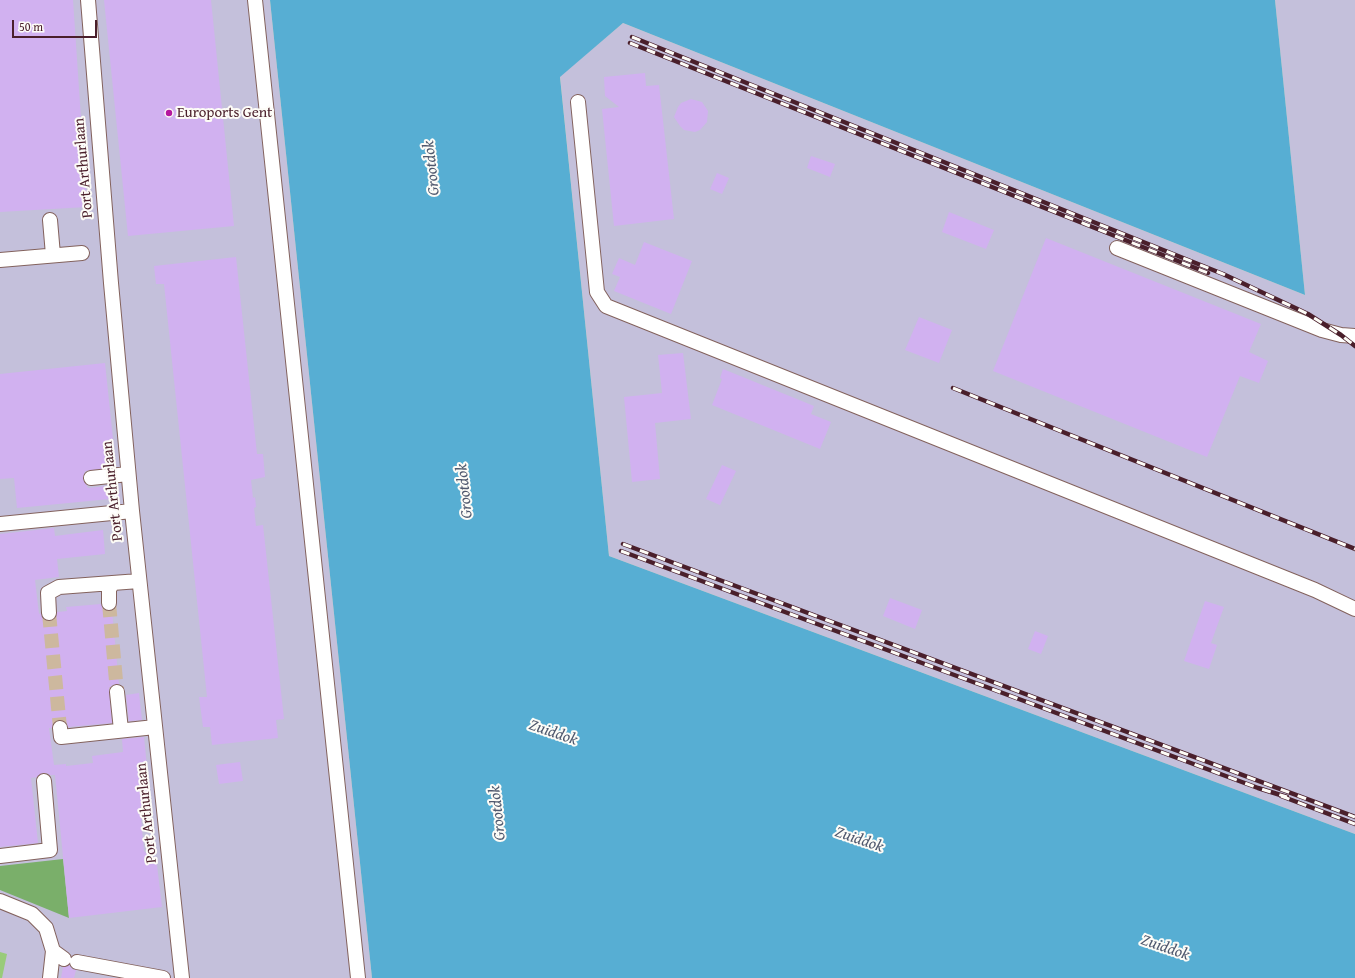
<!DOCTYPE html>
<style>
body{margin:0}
#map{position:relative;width:1355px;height:978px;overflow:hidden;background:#eedebb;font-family:"Gentium Book Plus",serif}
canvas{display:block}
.scale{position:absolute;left:12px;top:20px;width:85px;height:18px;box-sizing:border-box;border:2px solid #4a1f2b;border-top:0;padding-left:5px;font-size:12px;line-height:14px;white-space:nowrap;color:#4a1f2b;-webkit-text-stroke:3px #fdfcf7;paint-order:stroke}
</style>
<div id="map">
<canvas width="1355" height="978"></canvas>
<div class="scale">50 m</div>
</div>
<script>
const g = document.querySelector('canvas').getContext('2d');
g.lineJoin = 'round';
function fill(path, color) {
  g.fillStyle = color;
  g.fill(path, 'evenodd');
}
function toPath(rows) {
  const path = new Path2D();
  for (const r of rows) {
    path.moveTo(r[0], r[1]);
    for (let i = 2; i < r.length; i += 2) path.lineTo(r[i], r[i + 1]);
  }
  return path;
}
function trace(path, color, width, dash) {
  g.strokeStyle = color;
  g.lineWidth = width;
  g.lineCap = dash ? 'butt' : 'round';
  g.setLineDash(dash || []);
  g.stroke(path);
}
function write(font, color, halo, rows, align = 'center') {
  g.font = font + ' "Gentium Book Plus",serif';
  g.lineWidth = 4;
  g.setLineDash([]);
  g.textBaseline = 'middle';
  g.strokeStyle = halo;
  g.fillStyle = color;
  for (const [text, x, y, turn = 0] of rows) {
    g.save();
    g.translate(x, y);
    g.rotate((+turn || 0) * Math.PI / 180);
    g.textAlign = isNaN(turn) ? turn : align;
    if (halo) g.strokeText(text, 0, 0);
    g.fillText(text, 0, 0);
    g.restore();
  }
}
const industrial = toPath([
 [0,0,270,0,372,978,0,978],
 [1275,0,1355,0,1355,834,609,556,560,76,623,23,1305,295]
]);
const green = toPath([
 [0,952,7,954,2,978,0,978]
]);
const forest = toPath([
 [63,859,69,918,0,890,0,866]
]);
const water = toPath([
 [270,0,1275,0,1305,295,623,23,560,77,609,556,1355,834,1355,978,372,978]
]);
const building = toPath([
 [0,0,73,0,87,207,0,212],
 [104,0,211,0,234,226,128,236],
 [645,73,646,86,659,85,674,219,614,226,602,109,619,107,605,96,604,77],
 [691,99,702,102,708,111,707,122,700,130,695,132,684,130,680,126,674,117,678,107,681,103],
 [811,156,835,164,830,177,807,168],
 [717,173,729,178,722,194,710,189],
 [949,212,994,230,986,249,942,232],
 [1046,238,1261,324,1249,352,1268,361,1259,383,1240,376,1207,457,993,371],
 [644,242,692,261,671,314,614,291,620,277,612,274,619,258,635,265],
 [236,257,257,454,263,454,265,477,251,480,253,498,255,497,256,507,254,508,256,526,263,525,284,719,276,720,278,738,212,745,210,727,203,727,199,697,207,697,164,284,156,284,154,266],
 [919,317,952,330,939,363,905,350],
 [683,353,691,419,655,423,660,479,632,482,624,397,662,393,658,355],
 [105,363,116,467,85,471,83,479,88,488,118,485,120,498,17,508,14,478,0,479,0,374],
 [723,369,814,406,811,414,831,422,820,449,712,405,722,379,720,378],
 [722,465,736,471,720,505,706,499],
 [54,528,55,536,103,530,105,554,57,559,59,577,35,580,39,614,41,613,42,617,45,620,49,621,53,620,56,617,57,612,67,611,66,607,101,604,104,610,112,611,119,684,112,685,109,689,112,723,68,727,67,723,63,720,59,720,55,721,52,728,49,728,54,765,66,764,66,766,93,763,92,756,123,752,122,739,144,737,151,806,140,806,144,851,157,865,162,907,69,918,55,775,50,775,47,773,43,773,37,777,31,778,38,843,0,847,0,534],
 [890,598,922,610,915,629,883,616],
 [1205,601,1224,607,1211,643,1217,645,1209,669,1184,661],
 [1035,631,1048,636,1041,654,1028,649],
 [139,693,142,720,129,721,126,695],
 [240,762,243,781,219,784,216,765],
 [69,965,72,969,76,970,74,978,61,978,63,967]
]);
const minorTunnel = toPath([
 [109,603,117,692],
 [49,613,60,728]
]);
const minor = toPath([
 [88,0,111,283,132,511,182,978],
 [255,0,358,978],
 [578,102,597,292,606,306,1315,590,1355,609],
 [50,220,53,255],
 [1117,248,1322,330,1341,335,1355,336],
 [0,260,82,253],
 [91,478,128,474],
 [0,524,132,511],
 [109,603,109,589,113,583],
 [49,613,48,593,59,587,139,581],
 [117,692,121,730],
 [60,728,61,737,155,727],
 [0,856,50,850,44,781],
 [0,901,32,914,46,928,53,951,64,959],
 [77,962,163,978],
 [50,978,53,951]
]);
const rail = toPath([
 [632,37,1223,274,1308,314,1341,335,1355,346],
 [630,43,1208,273],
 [953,388,1355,549],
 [623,544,1355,817],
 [621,551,1258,788,1287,797],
 [1281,796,1355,824]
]);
const markers = [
 [169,113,4,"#b5179e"]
];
const poiNames = [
 ["Euroports Gent",177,113]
];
const streetNames = [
 ["Port Arthurlaan",84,168,-95],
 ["Port Arthurlaan",113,491,-96],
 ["Port Arthurlaan",147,813,-96]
];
const waterNames = [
 ["Grootdok",432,168,-96],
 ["Grootdok",465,491,-96],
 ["Zuiddok",553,733,19],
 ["Grootdok",498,813,-96],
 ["Zuiddok",859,840,19],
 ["Zuiddok",1165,948,19]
];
fill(industrial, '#c4c0db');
fill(green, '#99cb7a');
fill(forest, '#7aaf6a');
fill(water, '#57aed3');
fill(building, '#d1b1f0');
trace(minorTunnel, '#cdb89e', 14, [14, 7]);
trace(minor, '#83625d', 16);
trace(minor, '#fff', 14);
trace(rail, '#4a1f2b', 4.5);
trace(rail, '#fdfcf7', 3, [9]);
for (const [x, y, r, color] of markers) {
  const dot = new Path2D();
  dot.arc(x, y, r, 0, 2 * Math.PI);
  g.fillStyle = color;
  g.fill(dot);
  trace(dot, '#fdfcf7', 1.5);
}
write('15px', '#4a1f2b', '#fdfcf7', poiNames, 'left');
write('15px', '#4a1f2b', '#fdfcf7', streetNames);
write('italic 16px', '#4f586e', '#fdfcf7', waterNames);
</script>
